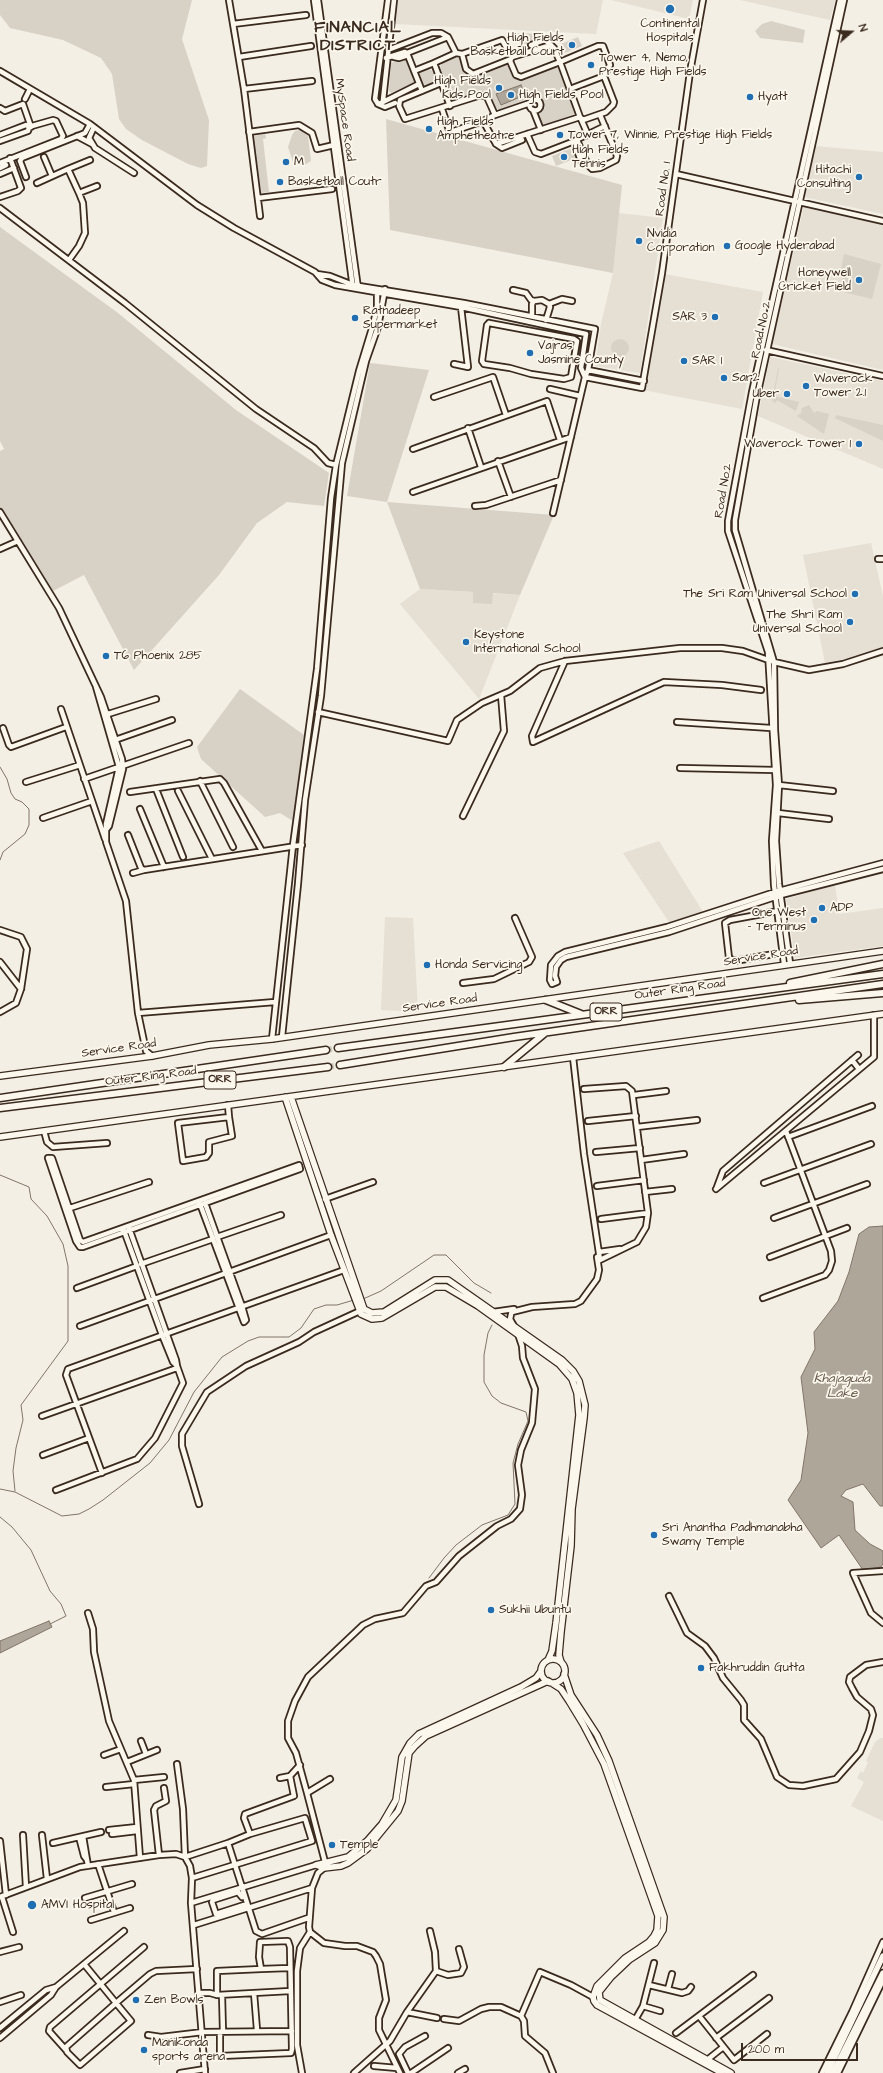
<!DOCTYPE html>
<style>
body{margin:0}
#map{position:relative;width:883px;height:2073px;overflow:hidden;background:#f3efe4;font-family:"Architects Daughter",sans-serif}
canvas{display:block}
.north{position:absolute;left:831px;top:12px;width:40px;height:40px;-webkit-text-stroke:3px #fbf7ec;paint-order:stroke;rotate:71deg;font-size:11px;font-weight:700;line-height:16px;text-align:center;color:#3b2a1e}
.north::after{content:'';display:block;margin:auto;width:14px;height:18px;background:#3b2a1e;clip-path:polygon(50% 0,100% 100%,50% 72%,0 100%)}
.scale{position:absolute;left:741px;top:2043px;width:117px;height:18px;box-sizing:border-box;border:2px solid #3b2a1e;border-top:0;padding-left:5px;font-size:12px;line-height:14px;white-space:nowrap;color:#3b2a1e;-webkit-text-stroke:3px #fbf7ec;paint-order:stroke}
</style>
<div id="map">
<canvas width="883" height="2073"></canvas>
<div class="north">N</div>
<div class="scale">200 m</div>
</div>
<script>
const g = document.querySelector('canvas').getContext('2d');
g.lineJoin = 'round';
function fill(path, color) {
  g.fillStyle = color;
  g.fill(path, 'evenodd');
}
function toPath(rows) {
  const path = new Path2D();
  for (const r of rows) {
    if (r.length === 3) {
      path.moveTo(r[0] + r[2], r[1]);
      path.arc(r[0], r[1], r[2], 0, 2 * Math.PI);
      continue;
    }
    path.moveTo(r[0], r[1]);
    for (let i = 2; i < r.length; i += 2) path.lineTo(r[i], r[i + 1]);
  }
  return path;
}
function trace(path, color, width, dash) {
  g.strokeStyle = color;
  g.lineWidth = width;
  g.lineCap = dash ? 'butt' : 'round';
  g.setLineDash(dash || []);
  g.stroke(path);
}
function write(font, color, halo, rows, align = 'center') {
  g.font = font + ' "Architects Daughter",sans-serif';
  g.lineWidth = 3.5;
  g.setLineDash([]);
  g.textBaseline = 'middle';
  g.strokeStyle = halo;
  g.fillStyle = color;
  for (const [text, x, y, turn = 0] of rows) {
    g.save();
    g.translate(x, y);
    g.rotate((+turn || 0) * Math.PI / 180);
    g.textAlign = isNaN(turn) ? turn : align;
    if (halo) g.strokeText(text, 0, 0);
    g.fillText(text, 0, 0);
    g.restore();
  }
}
const built = toPath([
 [398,0,603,0,596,34,395,24],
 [611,0,693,0,689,19],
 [740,0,835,0,830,20],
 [815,146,883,152,883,214,804,197],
 [804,206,883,225,883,370,772,344],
 [619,213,663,218,640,373,595,366,601,324,613,273],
 [664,274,763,292,742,409,643,390],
 [770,357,883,381,883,469,758,416],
 [871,543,883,596,883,647,866,655,825,663,803,555],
 [420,589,520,595,479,699,400,604],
 [659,841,703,912,703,913,669,922,623,853],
 [835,885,839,914,883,908,883,946,795,958,786,899],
 [385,917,413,918,418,1012,381,1010],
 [880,1738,883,1738,883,1821,851,1806,864,1782,857,1778,861,1771,863,1773,868,1762,866,1761,875,1742]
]);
const green = toPath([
 [0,0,192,0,182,39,209,120,207,166,201,168,188,164,142,140,126,129,119,119,112,74,101,58,63,40,10,28,0,15],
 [771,21,805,30,803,43,760,38,755,31,762,24],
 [516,33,542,34,544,38,521,46],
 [578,37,582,46,565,53,561,44],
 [455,57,460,58,466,73,472,76,504,64,509,66,513,77,520,79,555,66,558,68,576,113,543,127,537,113,542,107,538,95,499,110,495,108,491,99,485,94,454,102,440,67,443,62],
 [406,58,415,82,391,93,389,91,391,63],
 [427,77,8],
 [386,119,622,185,613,273,390,230],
 [300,130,308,136,311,161,303,166,293,162,288,147,292,135,295,131],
 [265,134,266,138,263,139,269,192,261,193,253,136],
 [572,148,576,158,556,166,552,156],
 [0,227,118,313,236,410,329,473,324,506,287,502,257,523,219,575,134,670,84,575,53,591,0,507,0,451,4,449,0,441],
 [844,254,881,264,872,299,839,291,844,270,841,269],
 [620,348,9],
 [370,363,429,370,387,502,554,515,520,595,493,593,492,604,473,603,473,592,420,589,387,502,347,496],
 [778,368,779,368,774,396,799,402,796,411,777,400,776,403,772,401],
 [809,405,814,413,817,411,829,414,824,434,797,416,801,413,802,408],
 [836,415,883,425,883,441,835,418],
 [240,689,304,735,293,821,280,813,265,817,201,759,197,747]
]);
const water = toPath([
 [521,85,525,95,501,105,496,94,521,85],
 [883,1226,883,1506,880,1506,863,1484,846,1490,841,1496,853,1502,855,1530,870,1544,883,1551,883,1564,881,1567,863,1570,839,1535,821,1548,788,1500,801,1480,808,1433,801,1377,815,1349,814,1332,838,1301,849,1272,859,1234,869,1227,883,1226],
 [49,1621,52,1627,0,1653,0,1641,49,1621]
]);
const stream = toPath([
 [0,767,7,779,11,793,15,799,22,802,29,809,29,825,25,834,3,852,0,860],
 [0,1175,29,1187,31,1199,47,1216,63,1244,68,1266,68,1341,21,1405,23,1420,16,1448,13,1471,15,1491],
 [363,1299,381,1291,434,1255,446,1255,474,1283,491,1293],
 [0,1489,15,1492,62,1516,79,1514,89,1509,103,1500,150,1463,169,1440,194,1392,222,1357,248,1341,259,1337,289,1337,301,1328,314,1309,326,1305,337,1305,354,1300],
 [0,1517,12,1527,31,1550,50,1591,61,1604,66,1616,50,1624],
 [429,1578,444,1558,456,1545,482,1525,508,1515,515,1504,513,1463,518,1444,528,1421,526,1412,501,1403,492,1396,484,1382,484,1355,488,1333,492,1325]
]);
const highwayTunnel = toPath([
 [326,1050,338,1048],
 [328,1067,340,1065]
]);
const minor = toPath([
 [229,0,244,89,260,216],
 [314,0,353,288],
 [318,0,358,288],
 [388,0,375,99,378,104,383,102,383,100,394,0],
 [233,24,306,15],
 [531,45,545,40,551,45],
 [388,50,432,33,441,33,448,37,456,53,434,63,450,106],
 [456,53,462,54,502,40,512,57,551,45,554,48,560,62,598,46,603,46,610,65,604,76,570,89],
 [462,54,466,69,473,74,511,59],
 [239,57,311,46],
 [394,57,399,58,405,56],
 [386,58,405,52],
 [510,61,516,75,521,77,560,62,580,117,583,120,606,112,613,105,614,102,604,76],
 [0,71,90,124,197,205,234,228,315,272,322,280,335,285,461,307,586,334,581,368,585,377],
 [414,71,434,63],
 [441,83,400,100,399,106,405,119,481,95,487,97,495,115,530,103],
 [244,89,312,81],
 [422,91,407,53,448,37],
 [25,99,30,89],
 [535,105,5.5],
 [383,102,419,84],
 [378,104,385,107,395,103],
 [0,108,5,111,23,104,31,127],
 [442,109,449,130,451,132,483,121,496,144,580,117],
 [533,110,541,130],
 [581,119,588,135],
 [483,121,495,115],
 [94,127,89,138,95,148,134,173],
 [249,132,299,125,312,133,317,149,334,145],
 [527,134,535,152,541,154,572,142,605,126],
 [0,135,26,125,29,127,28,131,0,141],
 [77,136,92,144],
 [577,140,588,165,592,169,600,168,616,160,617,156,614,148,600,115],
 [574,142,581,161],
 [496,144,502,148,522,140],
 [44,157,52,176],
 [0,163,61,139,63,136,56,121,53,120,32,126],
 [0,168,6,165],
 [68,169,90,160],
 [0,174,14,168],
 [676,174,883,221],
 [26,177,20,161,22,158,85,133,90,124],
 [37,183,68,169,79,193,83,203,85,233,79,246,69,260],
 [79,193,97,186],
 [0,197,18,191,21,188,10,158],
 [258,198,332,189],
 [0,208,125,303,256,409,314,448,328,463,336,465],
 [317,274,330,276,353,285,464,303,595,329,588,370,585,377,553,513],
 [513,290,526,293,531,300,534,301,542,300,549,304,562,299,572,301],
 [532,316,532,304,534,301],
 [546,320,550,307,549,304],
 [489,323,574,339,577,341,571,377,564,379,531,374,510,368,484,364,482,361,487,325,489,323],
 [766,350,883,376],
 [454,364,468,367,461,307],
 [588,370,644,381],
 [585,377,642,388,662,273,690,72,703,0],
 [550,389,580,396],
 [434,397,493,377,506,415],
 [468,428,481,467],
 [413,449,547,401,560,440],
 [498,461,511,497],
 [413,492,571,437],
 [475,506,486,505,561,480],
 [0,512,59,608,101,697,122,759,123,769,109,826,106,830],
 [0,549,18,541],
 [878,559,883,559],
 [565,661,532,736,533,742,664,682,722,685,761,690],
 [96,687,119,767,106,824,106,842,126,901,138,1013,146,1051,152,1056],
 [61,709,105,839],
 [318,712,448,741,457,720,482,703,510,691,540,668,565,661,680,648,722,648,743,651,774,662,809,670,843,664,883,651],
 [105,715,156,699],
 [677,722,771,728],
 [3,728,9,745,11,747,66,727],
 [115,740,172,720],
 [680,768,775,770],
 [84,779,189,743],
 [200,781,233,847],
 [26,782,80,765],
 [779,785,833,791],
 [156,789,183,857],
 [178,791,212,859],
 [130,792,220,779,224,783,262,851],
 [140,809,164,867],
 [778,813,829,819],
 [463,816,504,731,501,695],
 [43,818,92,801],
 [128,835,141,868,144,870,302,845],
 [883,863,775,892,667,927,565,952,558,956,551,965,550,980,552,984,557,982,555,976,556,967,561,960,566,957,669,932,781,895,883,869],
 [133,873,144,870],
 [778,911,730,920,725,923,729,958,735,961,785,952],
 [0,930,21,937,27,949,21,989,16,1003,0,1012],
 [0,962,21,989],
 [790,963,779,884,776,841,779,785,775,730,774,662,735,530,735,520,756,401,844,0],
 [784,964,774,885,772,841,776,785,768,652,728,531,728,521,752,392,840,0],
 [463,983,494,979,529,962,532,957,515,918],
 [138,1013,275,1002],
 [282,1037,298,884,305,800,321,696,342,463,366,361,378,327,385,289],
 [272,1039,293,845,317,669,331,498,336,465,359,371,373,325,377,307,377,289],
 [573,1057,584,1154,600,1260,637,1242,646,1227,648,1213,632,1091,626,1086,584,1089],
 [852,1060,859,1069],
 [634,1095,666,1091],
 [228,1105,229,1117,178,1123,183,1161,206,1157,209,1153,209,1142,232,1136,229,1117],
 [588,1121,636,1116],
 [637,1127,697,1120],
 [44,1131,47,1142,53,1147,107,1143],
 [788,1137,872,1106],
 [596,1152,640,1148],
 [48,1158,52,1158,80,1240,83,1242,299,1165,300,1169,83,1247,80,1247,76,1241,48,1158],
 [641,1160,684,1154],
 [764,1183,871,1144],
 [597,1186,644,1180],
 [717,1187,723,1171,858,1055],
 [716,1189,874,1057,874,1015],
 [645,1192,672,1189],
 [325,1199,373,1182],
 [200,1204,244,1322,246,1320,242,1306,205,1203],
 [67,1209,149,1182],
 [774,1218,867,1184],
 [601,1219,648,1213],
 [123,1228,162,1335,173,1362,177,1366],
 [217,1237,281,1215],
 [599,1252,620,1249],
 [770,1257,847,1228],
 [141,1264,213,1239],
 [77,1288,137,1266],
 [763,1298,825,1275,829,1270,832,1261,831,1251,786,1131],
 [512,1310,510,1319,514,1326],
 [493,1312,514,1309],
 [512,1312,532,1307,575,1304,581,1301,597,1279,599,1270,597,1257],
 [80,1326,331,1235],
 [42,1416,177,1368],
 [43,1455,89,1438],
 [102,1473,66,1375,68,1369,344,1270],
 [56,1490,137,1459,155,1438,183,1383,177,1366,176,1360,129,1228],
 [199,1504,182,1446,182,1434,207,1392,246,1366,299,1342,314,1332,362,1310],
 [883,1571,853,1573,871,1613,883,1623],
 [669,1596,687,1633,705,1646,714,1658,723,1678,741,1700,744,1705,744,1720,761,1739,777,1777,789,1785,803,1786,836,1779,860,1752,869,1731,873,1715,871,1709,857,1697,852,1688,849,1682,850,1677,866,1665,883,1662],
 [88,1613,93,1629,94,1652,109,1721,134,1780],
 [141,1741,146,1754],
 [104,1755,121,1749],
 [127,1762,157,1750],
 [177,1764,183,1809,185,1857,190,1866,192,1878,191,1903,205,2073],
 [290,1776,294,1796,245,1814,244,1818,250,1834,228,1843,256,1931,262,1934,308,1918],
 [280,1778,290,1776,300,1765],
 [330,1779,307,1793,325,1862,324,1868,318,1873,312,1888,309,1927,310,1932,324,1943,345,1946,357,1946,373,1952,376,1956,380,1964,386,2000,379,2018,379,2030,400,2073],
 [106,1787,134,1784],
 [307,1793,296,1753,288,1738,288,1721,295,1701,308,1677,363,1625,375,1619,403,1613,426,1586,436,1582,459,1556,497,1526,511,1519,520,1509,522,1495,518,1465,521,1450,532,1423,535,1389,523,1358,522,1346,518,1334],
 [109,1830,137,1827],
 [112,1834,137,1831],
 [23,1835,26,1887],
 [42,1835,47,1879],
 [83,1836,88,1866],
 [79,1837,84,1856,87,1860],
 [0,1841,6,1895],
 [53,1843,101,1832],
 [159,1855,154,1810,156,1806,166,1801,164,1788],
 [140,1858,134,1780,164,1777],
 [98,1864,114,1912],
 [192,1878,312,1841,305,1818,250,1834],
 [0,1897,80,1867,159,1855,176,1854,185,1857,228,1843],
 [2,1897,13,1932],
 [242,1897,238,1892,213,1900,212,1902,216,1914,244,1905],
 [85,1898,132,1884],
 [191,1903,316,1865],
 [91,1920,130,1908],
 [194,1925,312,1888],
 [0,1952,19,1947],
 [84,1964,116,2003,131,2021,80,2065,67,2052,66,2047,116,2003,150,1974,156,1971,197,1969],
 [436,1971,448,1975,461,1973,464,1967,459,1949],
 [649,1985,682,1993,688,1991,691,1987],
 [668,1989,672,1974],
 [199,1993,210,1993,217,1995,290,1991],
 [254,1993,257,2030],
 [217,1995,217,1971,261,1969],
 [222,1995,223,2032],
 [0,2002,21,1995],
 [643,2006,660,2011],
 [407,2012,436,1971,435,1952,430,1931],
 [521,2016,524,2021,525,2036,545,2053,553,2073],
 [699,2016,734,2060,767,2034],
 [444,2019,459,2021,481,2009,489,2007,501,2007,521,2016,540,1972,571,1985,593,1997],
 [635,2020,643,2006,654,1963],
 [0,2028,46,1990,56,1987],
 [220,2032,220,2056,291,2053,292,2049,290,1947,288,1941,260,1942,259,1957,261,1969,289,1968],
 [676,2033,753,1975],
 [148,2035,161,2037,203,2032,292,2031],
 [0,2038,51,1995,56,1987,124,1931],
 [716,2038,769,1998],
 [66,2050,49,2031,50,2027,144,1947],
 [707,2060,722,2048],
 [374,2066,397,2068],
 [180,2073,205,2069],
 [302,2073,297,2045,297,1971,300,1948,310,1932],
 [354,2073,390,2041,407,2012,437,2018],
 [408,2073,399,2054,405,2047,425,2036],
 [411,2073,448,2048],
 [458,2073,465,2069],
 [822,2073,852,2012,883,1942],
 [838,2073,883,1980]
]);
const major = toPath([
 [0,1076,152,1056,209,1045,272,1039,883,951],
 [285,1097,331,1235,361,1314,372,1319,382,1318,435,1287,446,1287,478,1306,559,1364,572,1379,577,1393,579,1415,556,1623,552,1651,548,1660],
 [291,1097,364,1309,372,1313,384,1312,435,1280,448,1280,562,1360,573,1371,579,1381,585,1405,584,1418,572,1509,571,1546,561,1632,559,1655,561,1662],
 [0,1137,883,1014],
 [553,1671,12],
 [564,1674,571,1695,597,1735,609,1761,664,1917,663,1930,655,1943,629,1960,611,1977,599,1992,600,2000,731,2073],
 [550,1682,561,1689,569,1701,583,1724,604,1764,658,1916,657,1930,654,1936,649,1942,625,1958,597,1986,593,1997,594,2001,597,2005,722,2073],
 [316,1865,324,1868,341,1866,348,1863,367,1849,398,1811,402,1801,409,1753,415,1746,426,1736,548,1681],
 [316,1865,348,1857,368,1840,382,1824,396,1800,402,1757,410,1743,419,1734,521,1687,536,1678,541,1671],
 [827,2073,883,1956],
 [833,2073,883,1973]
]);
const highway = toPath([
 [790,983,883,964],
 [546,1000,581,1014],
 [799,1000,883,993],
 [338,1048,883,974],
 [340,1065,514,1037,883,984],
 [504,1067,545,1033],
 [0,1098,326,1050],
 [0,1108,328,1067]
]);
const markers = [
 [670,9,5,"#1f6fb2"],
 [572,45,4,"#1f6fb2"],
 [591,65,4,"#1f6fb2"],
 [499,88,4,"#1f6fb2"],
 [511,95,4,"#1f6fb2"],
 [750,97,4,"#1f6fb2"],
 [429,129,4,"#1f6fb2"],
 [560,135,4,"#1f6fb2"],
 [564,157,4,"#1f6fb2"],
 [286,162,4,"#1f6fb2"],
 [859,177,4,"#1f6fb2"],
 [280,182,4,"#1f6fb2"],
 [639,241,4,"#1f6fb2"],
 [727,246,4,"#1f6fb2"],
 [859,280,4,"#1f6fb2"],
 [715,317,4,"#1f6fb2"],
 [355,318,4,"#1f6fb2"],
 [530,353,4,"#1f6fb2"],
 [684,361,4,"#1f6fb2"],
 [724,378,4,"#1f6fb2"],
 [806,386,4,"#1f6fb2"],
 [787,394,4,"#1f6fb2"],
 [859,444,4,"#1f6fb2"],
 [855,594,4,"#1f6fb2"],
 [850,622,4,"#1f6fb2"],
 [466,642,4,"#1f6fb2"],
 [106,656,4,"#1f6fb2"],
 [822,908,4,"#1f6fb2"],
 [814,920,4,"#1f6fb2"],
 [427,965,4,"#1f6fb2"],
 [654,1535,4,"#1f6fb2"],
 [491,1610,4,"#1f6fb2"],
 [701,1668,4,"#1f6fb2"],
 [332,1845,4,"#1f6fb2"],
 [32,1905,5,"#1f6fb2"],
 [136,2000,4,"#1f6fb2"],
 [144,2050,4,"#1f6fb2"]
];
const shields = [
 [606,1012,32],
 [220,1080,32]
];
const shieldNames = [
 ["ORR",606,1012],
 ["ORR",220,1080]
];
const poiNames = [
 ["Continental",670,24,"center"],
 ["Hospitals",670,38,"center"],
 ["High Fields",564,38,"right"],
 ["Basketball Court",564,52,"right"],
 ["Tower 4, Nemo,",599,58],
 ["Prestige High Fields",599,72],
 ["High Fields",491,81,"right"],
 ["Kids Pool",491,95,"right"],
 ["High Fields Pool",519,95],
 ["Hyatt",758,97],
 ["High Fields",437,122],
 ["Amphetheatre",437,136],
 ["Tower 7, Winnie, Prestige High Fields",568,135],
 ["High Fields",572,150],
 ["Tennis",572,164],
 ["M",294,162],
 ["Hitachi",851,170,"right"],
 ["Consulting",851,184,"right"],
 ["Basketball Coutr",288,182],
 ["Nvidia",647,234],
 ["Corporation",647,248],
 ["Google Hyderabad",735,246],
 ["Honeywell",851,273,"right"],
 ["Cricket Field",851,287,"right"],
 ["Ratnadeep",363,311],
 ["Supermarket",363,325],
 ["SAR 3",707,317,"right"],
 ["Vajras",538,346],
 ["Jasmine County",538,360],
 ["SAR 1",692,361],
 ["Sar2",732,378],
 ["Waverock",814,379],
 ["Tower 2.1",814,393],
 ["Uber",779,394,"right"],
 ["Waverock Tower 1",851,444,"right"],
 ["The Sri Ram Universal School",847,594,"right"],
 ["The Shri Ram",842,615,"right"],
 ["Universal School",842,629,"right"],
 ["Keystone",474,635],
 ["International School",474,649],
 ["T6 Phoenix 285",114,656],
 ["ADP",830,908],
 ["One West",806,913,"right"],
 ["- Terminus",806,927,"right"],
 ["Honda Servicing",435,965],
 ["Sri Anantha Padhmanabha",662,1528],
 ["Swamy Temple",662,1542],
 ["Sukhii Ubuntu",499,1610],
 ["Fakhruddin Gutta",709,1668],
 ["Temple",340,1845],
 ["AMVI Hospital",41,1905],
 ["Zen Bowls",144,2000],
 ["Manikonda",152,2043],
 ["sports arena",152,2057]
];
const streetNames = [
 ["MySpace Road",344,120,82],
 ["Road No. 1",664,189,-82],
 ["Road No 2",762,330,-78],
 ["Road No.2",724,491,-80],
 ["Service Road",761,957,-9],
 ["Outer Ring Road",680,990,-8],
 ["Service Road",440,1004,-8],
 ["Service Road",119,1049,-8],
 ["Outer Ring Road",151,1077,-7]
];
const waterNames = [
 ["Khajaguda",842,1379],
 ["Lake",842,1394]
];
const districtNames = [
 ["FINANCIAL",358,29],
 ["DISTRICT",358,47]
];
fill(built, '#e5dfd4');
fill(green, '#d8d1c6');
fill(water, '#afa69a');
trace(water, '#817468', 1);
trace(stream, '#817468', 1);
trace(highwayTunnel, '#cec8bc', 6, [6, 3]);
trace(minor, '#3b2a1e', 8);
trace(major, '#3b2a1e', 8);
trace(highway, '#3b2a1e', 9);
trace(minor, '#fbf7ec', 4.5);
trace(major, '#fbf7ec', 5.5);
trace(highway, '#fbf7ec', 6);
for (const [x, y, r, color] of markers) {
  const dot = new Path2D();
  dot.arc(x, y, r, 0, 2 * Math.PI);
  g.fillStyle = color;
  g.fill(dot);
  trace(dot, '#fbf7ec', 1.5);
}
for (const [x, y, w] of shields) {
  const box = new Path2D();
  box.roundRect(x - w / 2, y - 9, w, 18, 3);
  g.fillStyle = '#fbf7ec';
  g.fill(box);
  trace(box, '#3b2a1e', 1);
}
write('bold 11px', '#3b2a1e', null, shieldNames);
write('12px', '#3b2a1e', '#fbf7ec', poiNames, 'left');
write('12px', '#3b2a1e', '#fbf7ec', streetNames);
write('italic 13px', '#645549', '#fbf7ec', waterNames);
g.letterSpacing = '1px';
write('bold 16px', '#3b2a1e', '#fbf7ec', districtNames);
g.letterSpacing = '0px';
</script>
